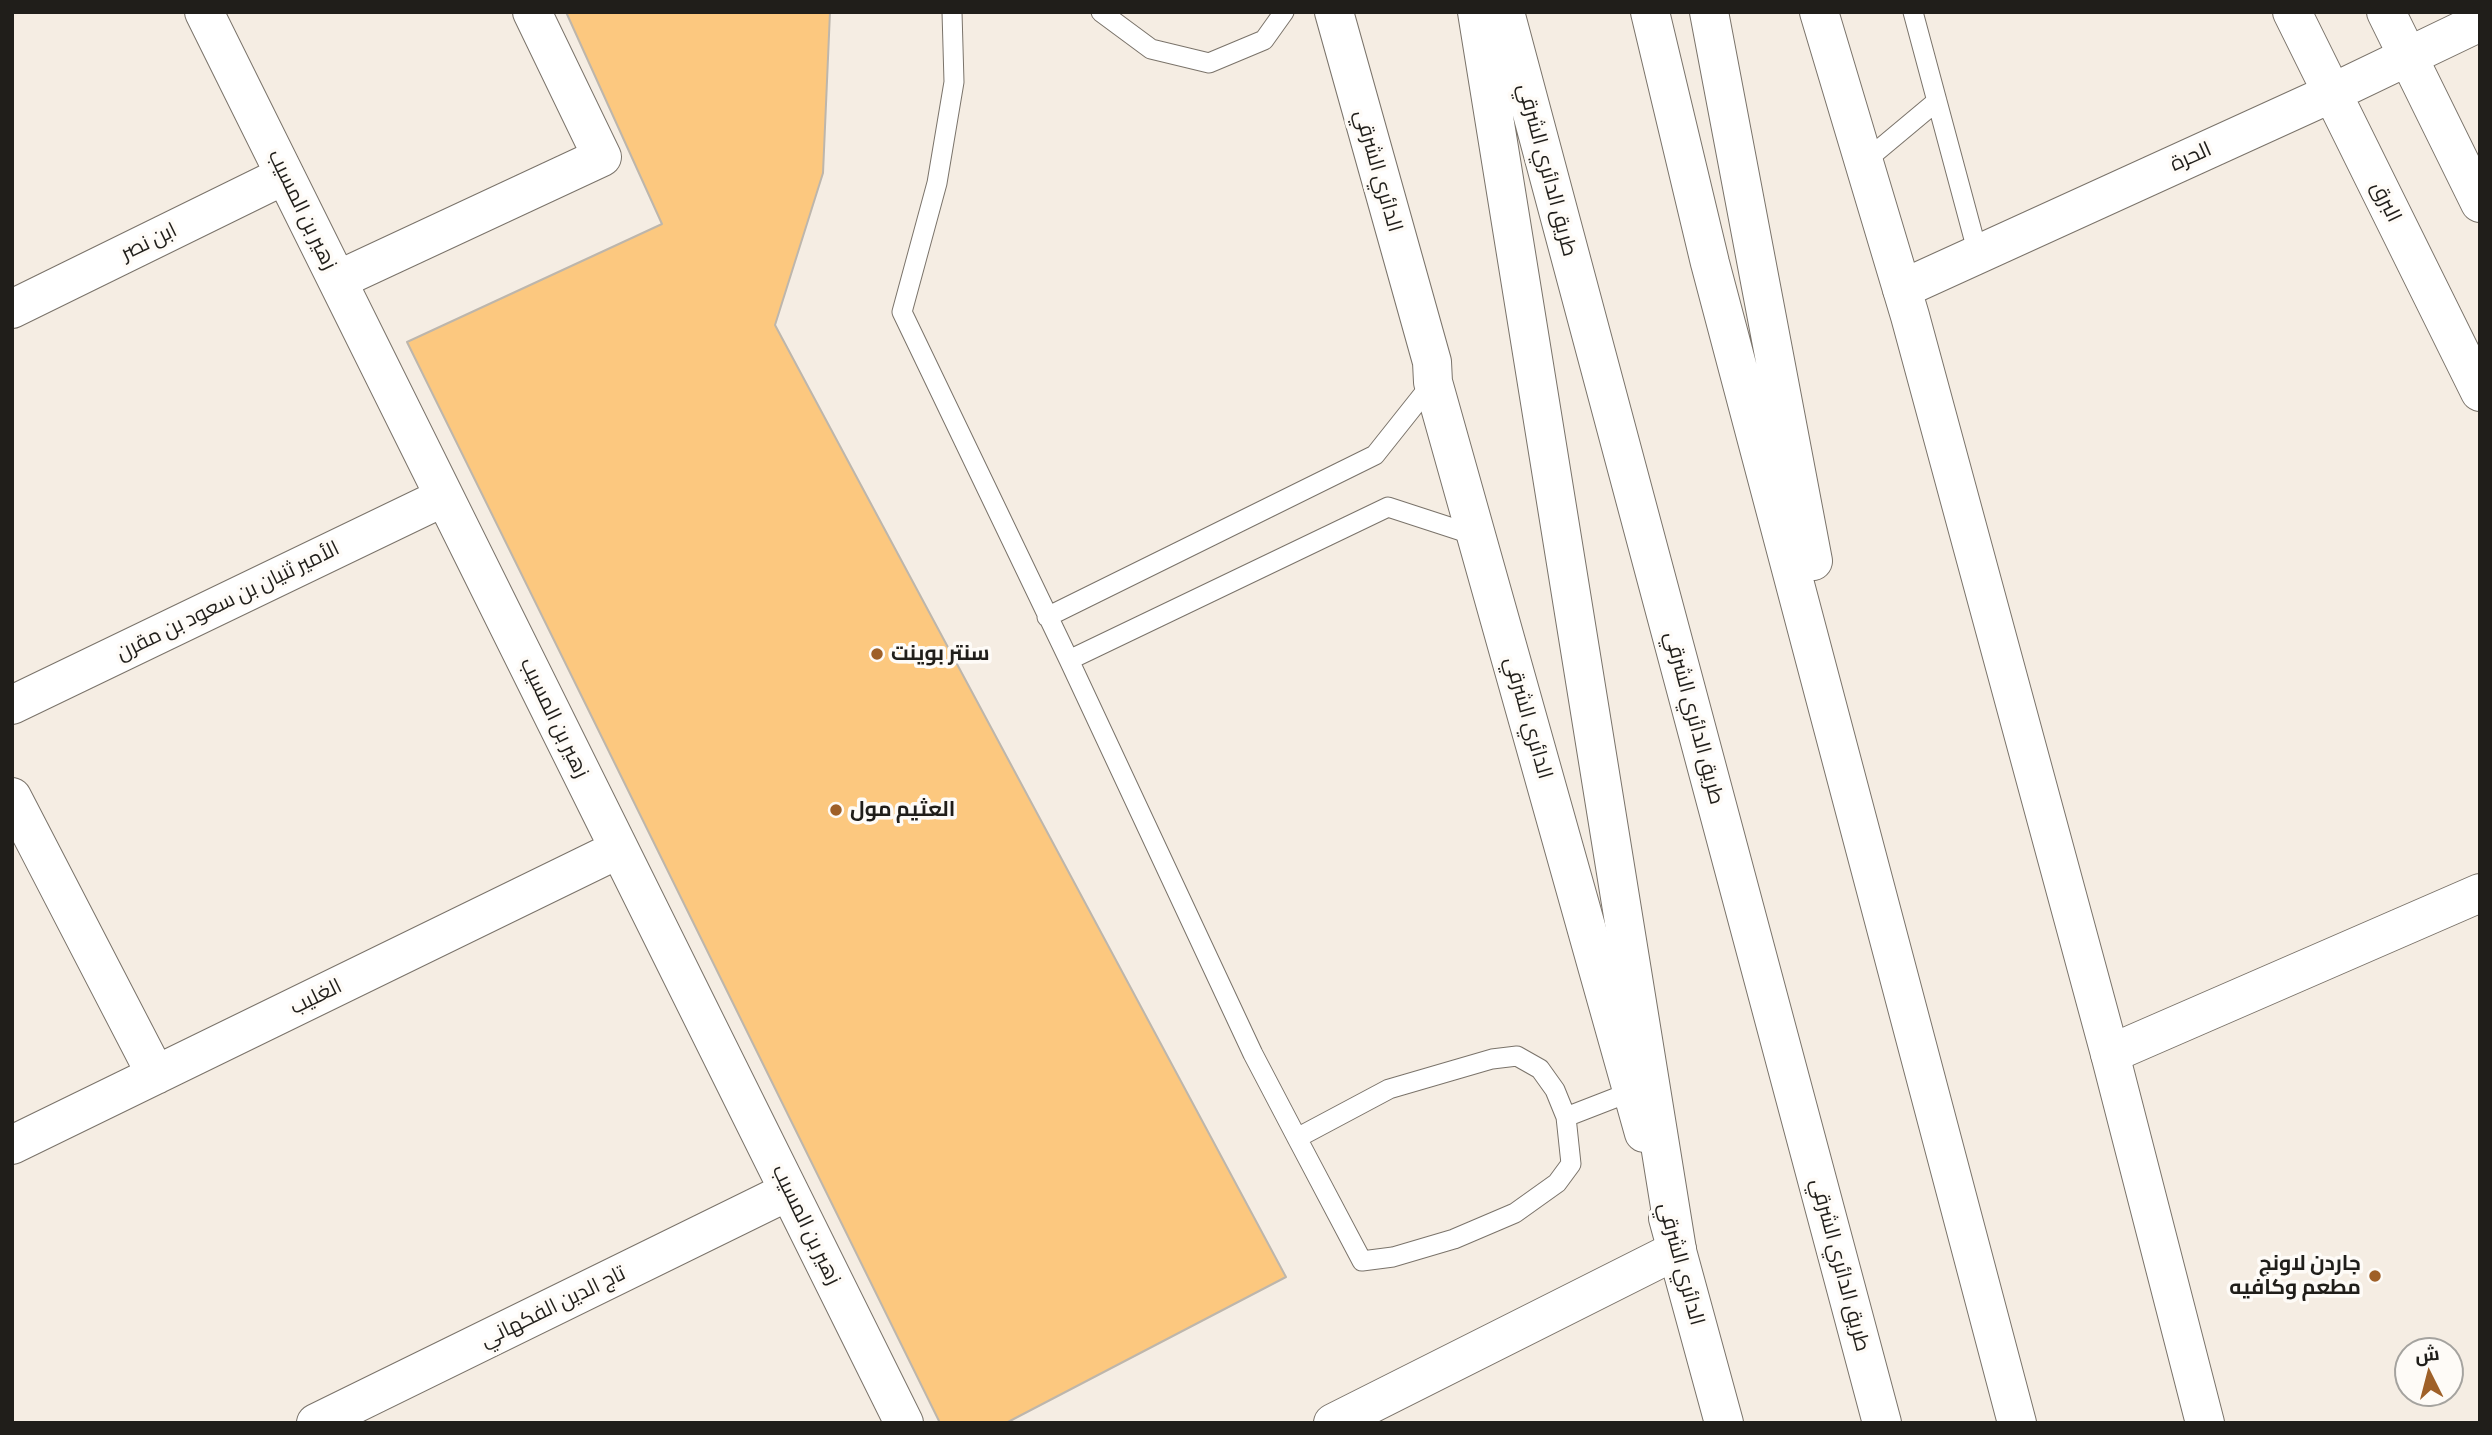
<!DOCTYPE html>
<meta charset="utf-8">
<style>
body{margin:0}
#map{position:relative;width:2492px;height:1435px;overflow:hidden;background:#f5ede3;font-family:Literata,Cairo,serif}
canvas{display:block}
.frame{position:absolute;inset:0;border:14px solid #201e1a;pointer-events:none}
.north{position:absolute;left:2394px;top:1337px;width:70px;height:70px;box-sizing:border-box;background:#fefbf7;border:2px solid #a5a39f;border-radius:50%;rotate:354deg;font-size:19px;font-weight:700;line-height:28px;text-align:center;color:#201e1a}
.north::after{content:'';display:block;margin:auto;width:24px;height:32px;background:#9f6028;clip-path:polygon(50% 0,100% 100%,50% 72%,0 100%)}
</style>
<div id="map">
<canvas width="2492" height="1435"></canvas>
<div class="frame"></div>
<div class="north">ش</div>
</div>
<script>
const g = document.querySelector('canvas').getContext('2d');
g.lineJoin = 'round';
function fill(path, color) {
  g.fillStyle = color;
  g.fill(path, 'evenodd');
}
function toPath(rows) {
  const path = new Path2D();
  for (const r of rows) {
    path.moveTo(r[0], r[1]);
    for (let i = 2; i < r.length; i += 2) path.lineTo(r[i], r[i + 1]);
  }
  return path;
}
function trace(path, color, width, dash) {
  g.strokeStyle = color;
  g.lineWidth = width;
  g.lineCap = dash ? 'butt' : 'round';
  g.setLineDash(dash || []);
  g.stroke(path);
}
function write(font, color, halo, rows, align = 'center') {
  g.font = font + ' Literata,Cairo,serif';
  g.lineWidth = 7;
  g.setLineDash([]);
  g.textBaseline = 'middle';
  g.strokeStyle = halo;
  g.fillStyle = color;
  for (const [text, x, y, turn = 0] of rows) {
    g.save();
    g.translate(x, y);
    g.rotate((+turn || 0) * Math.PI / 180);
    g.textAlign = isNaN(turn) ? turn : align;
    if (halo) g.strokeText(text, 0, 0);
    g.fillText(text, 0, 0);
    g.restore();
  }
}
const building = toPath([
 [566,12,830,12,823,173,775,325,1286,1277,1006,1423,940,1423,407,342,662,224,566,12]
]);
const lane = toPath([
 [952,12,954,82,937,183,902,312,1069,660,1253,1054,1297,1138,1362,1261,1393,1257,1454,1239,1515,1213,1557,1183,1571,1164,1566,1117,1555,1090,1540,1069,1517,1056,1492,1059,1389,1089,1297,1138],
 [1101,12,1151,49,1209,63,1264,40,1284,12],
 [1913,12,1978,254],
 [1864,162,1937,101],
 [1047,617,1375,455,1433,382],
 [1069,660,1388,507,1477,536],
 [1566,1117,1633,1091]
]);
const street = toPath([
 [204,12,904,1423],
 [2292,12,2480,392],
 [2386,12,2480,203],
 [338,280,602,157,532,12],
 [1902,289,2332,93,2480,22],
 [12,309,285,175],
 [12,705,444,497],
 [12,797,156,1075],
 [2110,1054,2480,893],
 [12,1145,619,849],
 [316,1423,789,1191],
 [1333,1423,1677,1250]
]);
const secondary = toPath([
 [1334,12,1432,362,1433,382,1644,1133],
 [1668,1218,1724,1423]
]);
const primary = toPath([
 [1819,12,1910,316,2110,1054,2205,1423]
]);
const highway = toPath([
 [1477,12,1677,1250],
 [1505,12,1882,1423],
 [1650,12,1710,263,2017,1423],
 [1709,12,1813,561]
]);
const markers = [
 [877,654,7,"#9f6028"],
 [836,810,7,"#9f6028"],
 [2375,1276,7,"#9f6028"]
];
const streetNames = [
 ["الحرة",2191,157,-24],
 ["طريق الدائري الشرقي",1547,170,75],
 ["الدائري الشرقي",1378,171,74],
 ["البرق",2386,202,64],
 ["زهير بن المسيب",302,210,64],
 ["ابن نصر",149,242,-26],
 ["الأمير ثنيان بن سعود بن مقرن",228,601,-26],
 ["زهير بن المسيب",554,718,64],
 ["الدائري الشرقي",1528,718,74],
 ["طريق الدائري الشرقي",1694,718,75],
 ["الغليب",316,997,-26],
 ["زهير بن المسيب",806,1225,64],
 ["الدائري الشرقي",1681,1264,75],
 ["طريق الدائري الشرقي",1840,1265,75],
 ["تاج الدين الفكهاني",553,1307,-26]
];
const poiNames = [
 ["سنتر بوينت",891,654],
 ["العثيم مول",850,810],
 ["جاردن لاونج",2361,1264,"right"],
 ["مطعم وكافيه",2361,1288,"right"]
];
fill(building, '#fcc87f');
trace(building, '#bdb6ac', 2);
trace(lane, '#7a736a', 21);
trace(street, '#7a736a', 40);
trace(secondary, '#7a736a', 40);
trace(primary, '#7a736a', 40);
trace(highway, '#7a736a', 40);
trace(lane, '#fff', 19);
trace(street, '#fff', 38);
trace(secondary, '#fff', 38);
trace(primary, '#fff', 38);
trace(highway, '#fff', 38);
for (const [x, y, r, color] of markers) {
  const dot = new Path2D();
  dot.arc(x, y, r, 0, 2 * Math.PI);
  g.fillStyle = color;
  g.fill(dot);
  trace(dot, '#fefbf7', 2.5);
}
write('21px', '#201e1a', '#fefbf7', streetNames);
write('bold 21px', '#201e1a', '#fefbf7', poiNames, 'left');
</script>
